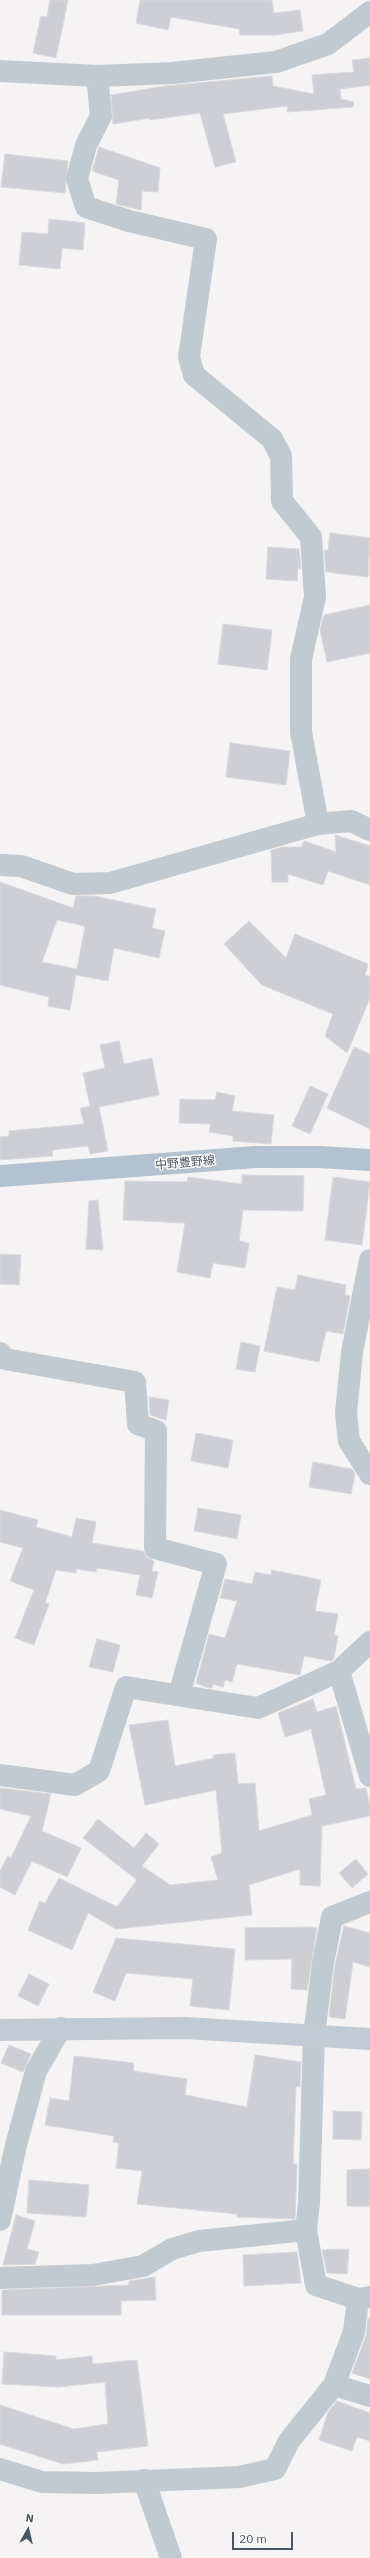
<!DOCTYPE html>
<meta charset="utf-8">
<style>
body{margin:0}
#map{position:relative;width:370px;height:2558px;overflow:hidden;background:#f5f3f3;font-family:"IBM Plex Sans",sans-serif}
canvas{display:block}
.north{position:absolute;left:8px;top:2510px;width:40px;height:40px;-webkit-text-stroke:3px #fff;paint-order:stroke;rotate:8deg;font-size:11px;font-weight:700;line-height:16px;text-align:center;color:#4a5661}
.north::after{content:'';display:block;margin:auto;width:14px;height:18px;background:#4a5661;clip-path:polygon(50% 0,100% 100%,50% 72%,0 100%)}
.scale{position:absolute;left:232px;top:2532px;width:61px;height:18px;box-sizing:border-box;border:2px solid #4a5661;border-top:0;padding-left:5px;font-size:12px;line-height:14px;white-space:nowrap;color:#4a5661;-webkit-text-stroke:3px #fff;paint-order:stroke}
</style>
<div id="map">
<canvas width="370" height="2558"></canvas>
<div class="north">N</div>
<div class="scale">20 m</div>
</div>
<script>
const g = document.querySelector('canvas').getContext('2d');
g.lineJoin = 'round';
function fill(path, color) {
  g.fillStyle = color;
  g.fill(path, 'evenodd');
}
function toPath(rows) {
  const path = new Path2D();
  for (const r of rows) {
    path.moveTo(r[0], r[1]);
    for (let i = 2; i < r.length; i += 2) path.lineTo(r[i], r[i + 1]);
  }
  return path;
}
function trace(path, color, width, dash) {
  g.strokeStyle = color;
  g.lineWidth = width;
  g.lineCap = dash ? 'butt' : 'round';
  g.setLineDash(dash || []);
  g.stroke(path);
}
function write(font, color, halo, rows, align = 'center') {
  g.font = font + ' "IBM Plex Sans","Noto Sans JP",sans-serif';
  g.lineWidth = 3;
  g.setLineDash([]);
  g.textBaseline = 'middle';
  g.strokeStyle = halo;
  g.fillStyle = color;
  for (const [text, x, y, turn = 0] of rows) {
    g.save();
    g.translate(x, y);
    g.rotate((+turn || 0) * Math.PI / 180);
    g.textAlign = isNaN(turn) ? turn : align;
    if (halo) g.strokeText(text, 0, 0);
    g.fillText(text, 0, 0);
    g.restore();
  }
}
const building = toPath([
 [50,0,68,0,56,58,33,53,41,16,47,17,50,0],
 [140,0,272,0,274,13,300,10,303,31,276,35,240,35,239,29,171,17,168,30,136,23,140,0],
 [370,58,370,85,340,89,341,99,354,102,353,107,287,112,288,106,223,114,236,162,215,167,200,113,150,120,150,118,113,124,111,95,165,86,272,76,273,86,314,94,312,75,354,72,352,60,370,58],
 [99,147,160,168,158,192,142,191,141,210,116,204,119,180,92,171,99,147],
 [5,154,68,161,65,193,1,187,5,154],
 [49,219,85,223,83,250,62,248,60,269,19,265,22,232,48,234,49,219],
 [330,533,370,538,368,577,326,572,324,550,328,550,330,533],
 [268,547,299,549,301,569,298,568,297,581,266,579,268,547],
 [370,605,370,653,327,662,320,630,324,615,370,605],
 [223,624,272,630,267,670,218,664,223,624],
 [230,743,290,751,286,785,226,777,230,743],
 [335,835,370,846,370,885,328,871,323,885,288,874,288,882,272,882,271,850,283,847,301,847,304,841,336,852,335,835],
 [0,882,73,908,76,896,94,896,156,909,152,928,165,931,159,958,114,948,108,981,76,975,70,1010,48,1006,49,997,0,985,0,882],
 [57,920,85,926,77,969,42,962,57,920],
 [249,921,286,958,295,934,368,964,365,975,370,976,370,998,347,1053,325,1036,333,1014,262,985,224,944,249,921],
 [119,1041,124,1064,152,1058,159,1095,99,1107,108,1151,90,1154,88,1146,52,1150,53,1156,0,1160,0,1137,9,1136,9,1131,84,1124,80,1108,90,1106,83,1073,105,1068,100,1045,119,1041],
 [354,1047,370,1054,370,1129,327,1108,354,1047],
 [310,1086,328,1094,310,1134,292,1126,310,1086],
 [217,1092,235,1096,232,1111,274,1115,271,1144,233,1141,233,1136,209,1132,211,1124,179,1123,180,1099,215,1100,217,1092],
 [242,1175,304,1176,303,1211,243,1210,239,1241,249,1243,245,1268,213,1263,210,1278,177,1272,185,1223,123,1220,125,1181,187,1182,188,1177,242,1184,242,1175],
 [333,1177,370,1182,362,1245,325,1240,333,1177],
 [98,1200,103,1250,86,1249,89,1201,98,1200],
 [0,1254,21,1255,19,1285,0,1284,0,1254],
 [298,1275,346,1285,345,1295,350,1296,343,1334,326,1331,319,1362,264,1351,277,1287,295,1290,298,1275],
 [241,1342,260,1346,255,1372,236,1369,241,1342],
 [149,1397,169,1400,166,1420,150,1415,149,1397],
 [196,1433,233,1440,228,1468,191,1461,196,1433],
 [313,1462,352,1469,355,1474,351,1494,309,1487,313,1462],
 [198,1508,241,1515,237,1539,194,1531,198,1508],
 [0,1510,38,1520,36,1527,72,1537,76,1518,96,1522,92,1543,143,1551,147,1557,154,1561,152,1571,158,1572,152,1598,136,1595,140,1575,97,1568,96,1572,76,1569,76,1573,56,1570,45,1603,49,1604,34,1645,15,1638,34,1590,10,1581,23,1548,0,1542,0,1510],
 [272,1570,321,1580,315,1611,338,1614,334,1635,338,1636,334,1658,331,1661,304,1656,300,1675,237,1664,232,1682,225,1680,223,1687,213,1684,212,1688,209,1688,196,1683,209,1634,225,1638,237,1601,220,1598,225,1579,252,1584,255,1572,271,1575,272,1570],
 [97,1639,120,1645,113,1672,89,1667,97,1639],
 [313,1699,317,1712,336,1706,356,1789,366,1788,370,1806,370,1816,322,1826,320,1886,300,1885,300,1869,249,1885,252,1915,116,1929,88,1913,72,1950,28,1930,40,1901,45,1903,59,1878,117,1907,137,1880,83,1838,98,1819,134,1848,146,1833,159,1844,142,1866,170,1885,218,1880,211,1857,222,1853,216,1790,145,1805,129,1725,168,1720,175,1766,214,1758,213,1755,235,1753,238,1784,255,1783,259,1831,312,1815,309,1799,326,1795,311,1729,285,1737,278,1713,313,1699],
 [0,1788,51,1794,42,1831,81,1848,67,1877,32,1861,15,1895,0,1887,0,1871,8,1856,11,1858,31,1816,0,1809,0,1788],
 [356,1859,368,1874,352,1888,339,1873,356,1859],
 [344,1926,370,1933,370,1967,353,1962,345,2019,329,2017,335,1965,344,1926],
 [310,1927,317,1928,307,1990,291,1989,292,1959,245,1960,245,1928,310,1927],
 [116,1938,235,1949,229,2010,190,2006,193,1979,126,1973,115,2001,93,1992,116,1938],
 [29,1974,49,1984,38,2006,18,1996,29,1974],
 [9,2045,31,2054,23,2072,1,2063,9,2045],
 [255,2055,301,2062,300,2087,296,2086,293,2164,297,2164,295,2219,237,2217,237,2214,137,2204,142,2171,116,2168,119,2143,113,2142,114,2136,45,2125,50,2098,69,2101,74,2056,134,2063,133,2071,187,2079,185,2095,247,2107,255,2055],
 [333,2111,362,2112,361,2140,333,2139,333,2111],
 [370,2169,370,2206,347,2206,347,2170,370,2169],
 [29,2180,89,2185,86,2217,27,2213,29,2180],
 [16,2215,35,2221,27,2249,39,2252,35,2264,3,2265,16,2215],
 [349,2249,347,2274,327,2273,322,2250,349,2249],
 [297,2252,301,2283,244,2286,243,2255,297,2252],
 [155,2277,156,2300,121,2301,121,2315,2,2315,2,2290,129,2285,129,2281,155,2277],
 [368,2318,370,2318,370,2379,352,2373,366,2336,368,2318],
 [4,2352,56,2356,56,2360,92,2356,93,2364,137,2360,148,2446,97,2452,98,2460,63,2464,0,2444,0,2405,74,2429,108,2424,105,2382,58,2387,2,2384,4,2352],
 [337,2401,370,2413,370,2441,357,2437,352,2451,319,2440,328,2412,337,2401]
]);
const street = toPath([
 [0,71,97,76,172,73,276,62,328,44,370,12],
 [97,76,101,116,86,145,77,179,86,207,129,221,206,239,189,357,194,375,272,439,281,456,282,501,311,537,315,597,301,659,301,732,318,824],
 [0,865,21,866,73,884,110,883,318,824,351,821,370,830],
 [370,1260,352,1352,346,1413,349,1441,370,1474],
 [0,1353,5,1359,135,1382,138,1424,156,1431,155,1548,216,1564,179,1695],
 [370,1642,339,1671,370,1776],
 [0,1775,75,1785,99,1771,126,1687,258,1708,339,1671],
 [370,1902,332,1917,323,1963,314,2036,309,2203,306,2230,316,2285,358,2299,370,2297],
 [0,2220,16,2145,36,2071,61,2028],
 [0,2278,93,2275,143,2266,172,2249,199,2241,306,2230],
 [334,2385,370,2396],
 [0,2469,42,2482,97,2483,239,2477,275,2469,289,2441,334,2385,354,2332,358,2299],
 [144,2480,171,2558]
]);
const secondary = toPath([
 [0,2030,185,2028,370,2039]
]);
const primary = toPath([
 [0,1176,255,1157,319,1157,370,1160]
]);
const streetNames = [
 ["中野豊野線",185,1163,-5]
];
fill(building, '#cdcfd5');
trace(building, '#d7d9de', 1);
trace(street, '#c1cad2', 22);
trace(secondary, '#c1cbd6', 22);
trace(primary, '#b3c2d1', 22);
write('12px', '#4a5661', '#fff', streetNames);
</script>
